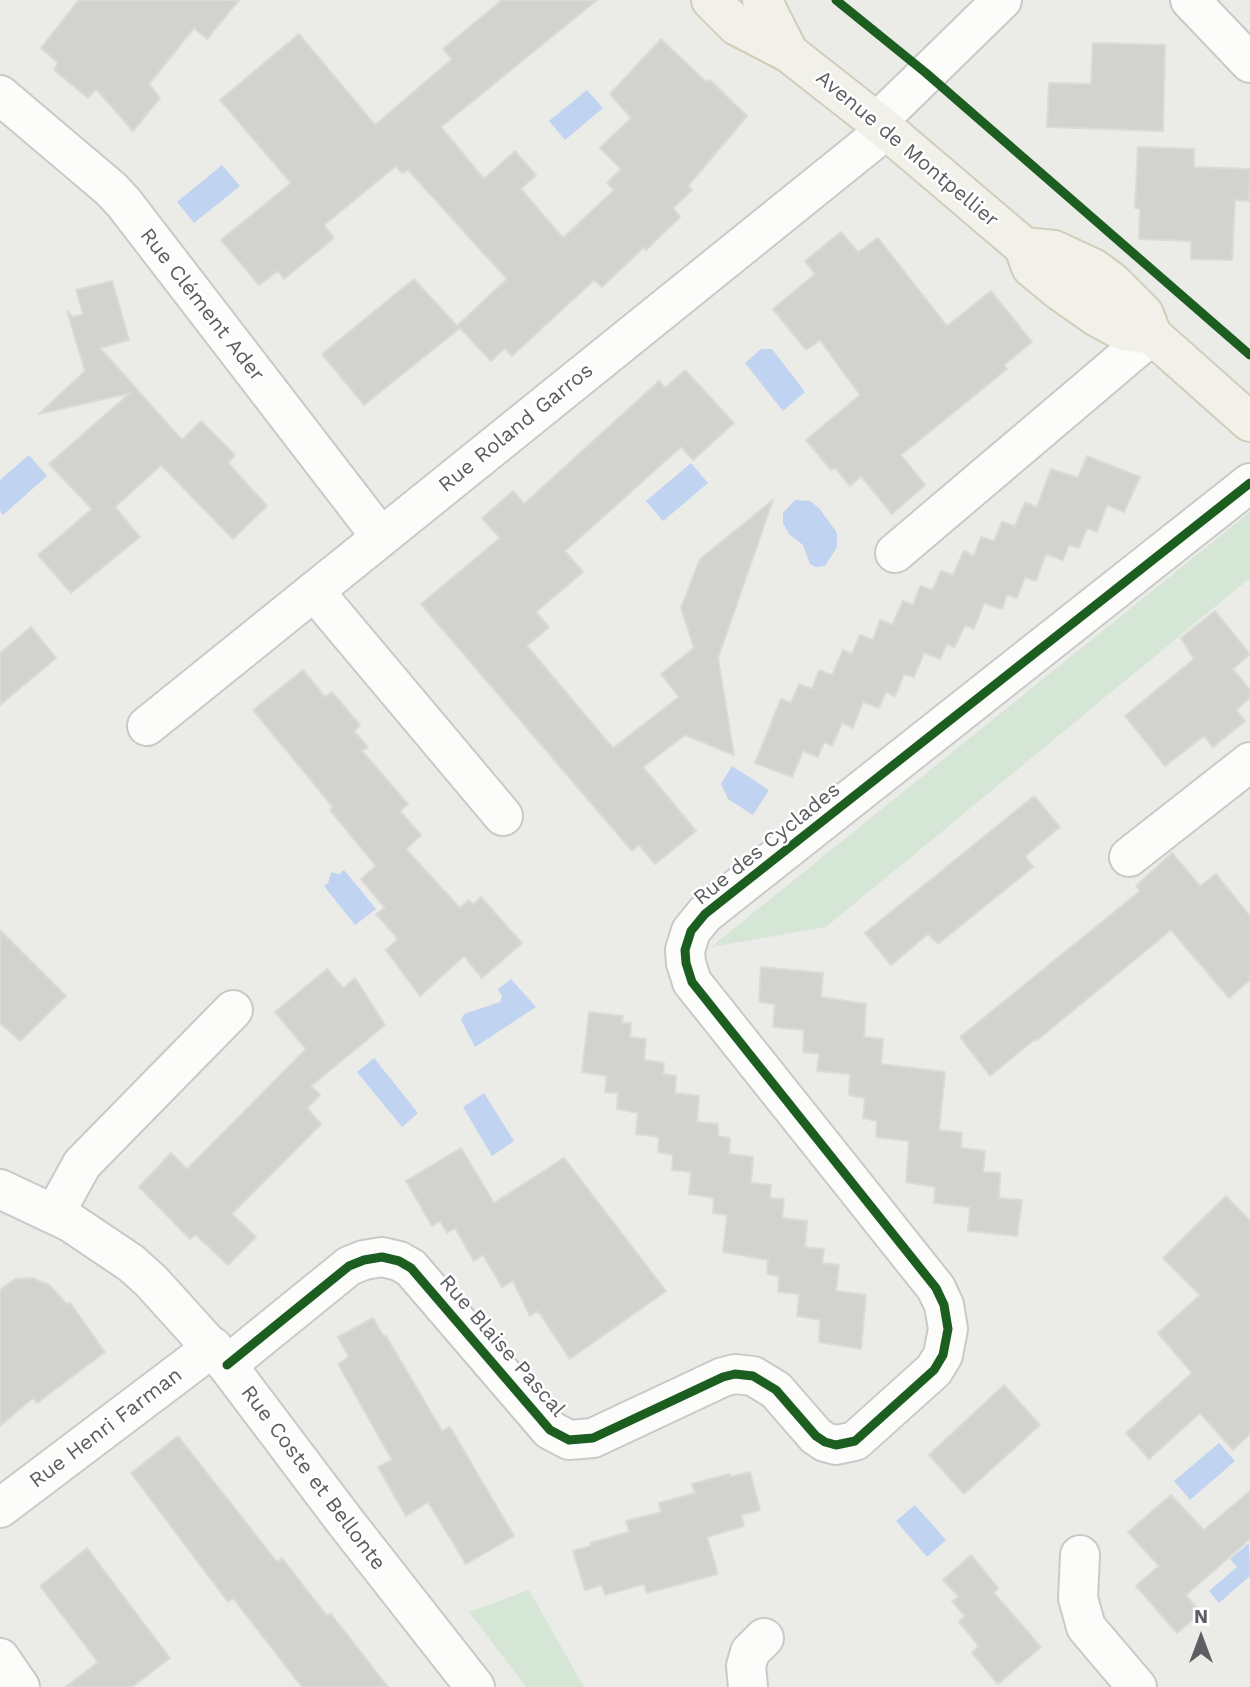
<!DOCTYPE html>
<meta charset="utf-8">
<style>
body{margin:0}
#map{position:relative;width:1250px;height:1687px;overflow:hidden;background:#ebebe7;font-family:"Work Sans",sans-serif}
canvas{display:block}
.north{position:absolute;left:1166px;top:1603px;width:70px;height:70px;-webkit-text-stroke:5px #fff;paint-order:stroke;rotate:0deg;font-size:19px;font-weight:700;line-height:28px;text-align:center;color:#5d5e63}
.north::after{content:'';display:block;margin:auto;width:24px;height:32px;background:#5d5e63;clip-path:polygon(50% 0,100% 100%,50% 72%,0 100%)}
</style>
<div id="map">
<canvas width="1250" height="1687"></canvas>
<div class="north">N</div>
</div>
<script>
const c = document.querySelector('canvas').getContext('2d');
c.lineJoin = 'round';
function fillPath(path, color) { c.fillStyle = color; c.fill(path, 'evenodd'); }
const poly = rows => new Path2D(rows.map(r => 'M' + r).join(''));
function trace(path, color, width, dash) { c.strokeStyle = color; c.lineWidth = width; c.lineCap = dash ? 'butt' : 'round'; c.setLineDash(dash || []); c.stroke(path); }
function label(font, color, halo, rows, align = 'center') {
  c.font = font + ' "Work Sans",sans-serif'; c.lineWidth = 5; c.setLineDash([]); c.textBaseline = 'middle'; c.strokeStyle = halo; c.fillStyle = color; for (const [text, x, y, turn = 0] of rows) {
    c.save(); c.translate(x, y); c.rotate((+turn || 0) * Math.PI / 180); c.textAlign = isNaN(turn) ? turn : align; if (halo) c.strokeText(text, 0, 0); c.fillText(text, 0, 0); c.restore();
  }
}
const green = poly([
 [1250,512,1250,578,826,927,711,947],
 [529,1590,584,1687,526,1687,469,1612]
]);
const water = poly([
 [587,90,603,108,565,140,549,121],
 [222,165,240,186,194,223,177,202],
 [761,349,772,349,805,392,783,411,745,363],
 [29,455,47,476,3,515,0,511,0,480],
 [691,463,708,483,663,521,646,501],
 [795,500,810,501,819,508,837,533,837,547,825,566,816,567,810,564,803,545,789,534,783,523,783,513],
 [732,766,769,790,753,815,728,799,721,784],
 [344,870,376,909,355,925,324,886,328,883,331,872,339,874],
 [511,979,536,1007,475,1047,461,1020,464,1014,500,1002,502,996,498,989],
 [374,1058,418,1113,402,1127,357,1072],
 [484,1093,514,1141,492,1156,463,1107],
 [1219,1443,1235,1461,1190,1500,1174,1481],
 [915,1505,946,1540,927,1557,896,1521],
 [1249,1543,1250,1576,1219,1603,1209,1591,1237,1567,1230,1559]
]);
const building = poly([
 [79,0,239,0,207,39,194,28,149,84,160,98,133,131,96,89,88,98,54,70,58,63,41,48,79,0],
 [502,0,597,0,441,127,484,179,515,151,536,175,521,189,563,238,614,190,607,183,621,169,600,148,631,118,610,94,661,39,706,82,710,80,747,116,688,186,692,190,673,208,680,217,646,250,644,247,602,287,594,280,512,356,505,348,491,361,460,328,364,405,322,354,414,279,457,326,507,279,408,170,402,173,396,166,324,225,334,238,284,279,278,271,259,285,221,240,291,183,220,100,299,34,375,125,452,59,443,49,502,0],
 [1093,43,1165,45,1163,131,1047,127,1049,83,1091,84,1093,43],
 [1138,147,1194,149,1194,167,1250,169,1249,201,1235,200,1232,260,1191,259,1191,241,1139,239,1140,208,1135,208,1138,147],
 [841,232,858,252,878,238,947,326,991,291,1032,342,1004,365,1007,369,901,455,925,485,892,514,861,476,850,486,835,468,831,470,806,440,860,395,820,340,806,350,773,309,815,274,805,261,841,232],
 [112,281,129,340,100,348,182,440,201,421,235,455,228,463,267,506,233,539,161,465,115,507,140,537,71,593,38,555,92,509,49,464,130,393,39,414,85,371,67,311,73,317,83,314,76,290,112,281],
 [685,370,734,423,693,460,681,447,565,551,583,572,536,612,549,627,527,646,613,748,679,697,661,674,694,648,681,608,700,559,773,500,718,658,734,755,685,735,643,767,696,831,655,864,639,845,632,851,421,604,500,538,482,518,513,491,524,504,659,381,665,388,685,370],
 [1087,456,1140,477,1124,512,1107,505,1097,532,1087,528,1079,548,1069,545,1063,560,1046,554,1036,581,1025,577,1017,598,1007,595,1002,609,984,603,974,629,965,625,954,648,947,644,940,659,924,653,914,677,904,674,895,696,886,692,879,708,863,702,853,728,842,723,832,746,824,742,818,757,803,751,792,777,755,763,781,699,791,703,799,684,812,689,819,670,832,675,843,650,852,654,860,635,873,640,880,620,892,625,903,601,913,605,920,586,933,590,941,571,953,575,964,551,974,556,981,537,994,541,1002,522,1015,526,1025,502,1037,507,1051,469,1078,478,1087,456],
 [1215,611,1250,654,1233,669,1250,690,1250,698,1236,710,1245,721,1213,747,1204,736,1165,766,1125,716,1194,659,1181,638,1215,611],
 [31,627,56,658,0,705,0,653,31,627],
 [303,670,325,697,332,692,360,725,354,731,368,747,362,751,408,804,400,811,421,835,406,849,460,908,469,900,473,905,481,897,522,943,482,978,464,956,420,996,386,950,398,939,376,914,385,908,361,879,376,866,330,810,333,807,253,710,303,670],
 [1034,796,1060,827,1025,856,1033,867,938,944,928,934,891,965,865,933,1034,796],
 [1172,853,1200,886,1216,874,1250,916,1250,980,1229,998,1171,930,1036,1041,1035,1039,990,1076,960,1037,1140,891,1136,886,1172,853],
 [0,930,66,996,20,1041,0,1023,0,930],
 [761,967,823,973,821,997,866,1004,864,1037,883,1039,881,1064,945,1072,939,1130,962,1133,961,1148,985,1151,983,1172,1000,1173,999,1198,1022,1200,1017,1236,968,1231,970,1207,934,1203,935,1187,906,1182,909,1141,876,1137,877,1121,863,1118,865,1098,849,1095,850,1074,817,1071,819,1054,803,1052,804,1030,773,1027,775,1004,759,1002,761,967],
 [327,969,343,988,355,978,385,1025,311,1086,320,1095,307,1108,321,1124,232,1214,256,1237,228,1265,196,1235,190,1239,139,1187,171,1153,187,1169,306,1049,275,1012,327,969],
 [589,1012,623,1016,622,1023,631,1023,630,1037,646,1039,644,1060,664,1063,663,1074,676,1076,675,1093,699,1096,697,1122,718,1124,718,1136,730,1138,729,1154,753,1157,751,1183,771,1185,770,1198,784,1199,782,1218,807,1221,805,1247,824,1249,822,1263,839,1265,836,1291,866,1295,861,1349,819,1342,820,1320,797,1316,799,1294,778,1292,779,1276,767,1274,768,1260,723,1252,727,1215,713,1213,714,1198,689,1194,691,1172,672,1170,673,1155,658,1152,659,1137,636,1134,638,1113,617,1109,618,1093,605,1092,607,1076,582,1072,589,1012],
 [461,1148,494,1203,564,1158,666,1291,570,1359,538,1311,530,1316,513,1281,502,1287,483,1255,474,1261,455,1228,447,1233,440,1221,432,1226,406,1181,461,1148],
 [1226,1196,1250,1221,1250,1434,1233,1450,1200,1413,1149,1459,1126,1433,1192,1373,1158,1333,1200,1295,1163,1258,1226,1196],
 [32,1278,49,1285,67,1304,70,1303,105,1352,37,1403,33,1398,0,1426,0,1290,15,1279,32,1278],
 [373,1318,384,1337,386,1336,442,1431,450,1427,514,1536,466,1564,428,1502,406,1516,378,1467,392,1460,338,1364,349,1357,338,1337,373,1318],
 [1004,1385,1040,1425,964,1494,929,1455,1004,1385],
 [178,1436,277,1562,282,1558,327,1616,331,1614,388,1687,302,1687,233,1598,228,1602,131,1473,178,1436],
 [750,1472,760,1510,741,1515,744,1526,707,1537,718,1574,647,1593,644,1584,605,1595,602,1585,585,1590,573,1551,591,1546,590,1543,629,1532,626,1521,661,1512,659,1503,695,1493,692,1484,729,1474,730,1477,750,1472],
 [1250,1491,1250,1539,1186,1595,1201,1613,1177,1633,1136,1586,1159,1566,1128,1532,1171,1495,1204,1530,1250,1491],
 [87,1548,170,1658,132,1687,66,1687,98,1662,40,1586,87,1548],
 [971,1555,998,1588,994,1593,1041,1647,998,1684,972,1653,979,1646,959,1622,965,1616,952,1601,959,1597,943,1580,971,1555]
]);
const minor = poly([
 [1190,0,1250,63],
 [0,95,111,189,124,203,381,537],
 [877,122,1002,0],
 [895,553,1152,335],
 [314,591,503,816],
 [147,726,886,130],
 [1129,857,1250,762],
 [0,1189,70,1222,131,1263,151,1281,227,1365,344,1520,475,1687],
 [55,1213,82,1164,233,1010],
 [227,1365,349,1266,364,1260,382,1257,399,1261,411,1268,550,1430,569,1440,593,1438,723,1377,735,1374,753,1376,776,1390,816,1436,825,1442,836,1445,855,1441,934,1370,943,1355,948,1329,944,1305,936,1288,692,982,686,963,685,950,691,931,705,914,1250,483],
 [0,1508,213,1347],
 [1080,1555,1078,1598,1086,1627,1137,1687],
 [0,1658,20,1687],
 [748,1687,746,1666,750,1652,764,1638]
]);
const major = poly([
 [711,0,737,26,789,53,877,122,1024,247,1031,267,1060,291,1097,317,1123,331,1152,335],
 [762,0,789,53],
 [1024,247,1054,250,1093,268,1112,282,1144,314,1152,335,1250,422]
]);
const cycleway = poly([
 [836,0,926,73,1250,355],
 [227,1365,349,1266,364,1260,382,1257,399,1261,411,1268,550,1430,569,1440,593,1438,723,1377,735,1374,753,1376,776,1390,816,1436,825,1442,836,1445,855,1441,934,1370,943,1355,948,1329,944,1305,936,1288,692,982,686,963,685,950,691,931,705,914,1250,483]
]);
const streetNames = [
 ["Avenue de Montpellier",907,149,40],
 ["Rue Clément Ader",202,305,52],
 ["Rue Roland Garros",516,428,-39],
 ["Rue des Cyclades",767,844,-39],
 ["Rue Blaise Pascal",502,1346,49],
 ["Rue Henri Farman",106,1428,-37],
 ["Rue Coste et Bellonte",313,1478,53]
];
fillPath(green, '#d6e6d6');
fillPath(water, '#c0d3f1');
fillPath(building, '#d2d2cf');
trace(building, '#dadad6', 2);
trace(minor, '#c9c9c9', 42);
trace(major, '#d0ceb8', 42);
trace(minor, '#fcfcfb', 38);
trace(major, '#f1f1e9', 38);
trace(cycleway, '#1b5e20', 9);
label('21px', '#5d5e63', '#fff', streetNames);
</script>
